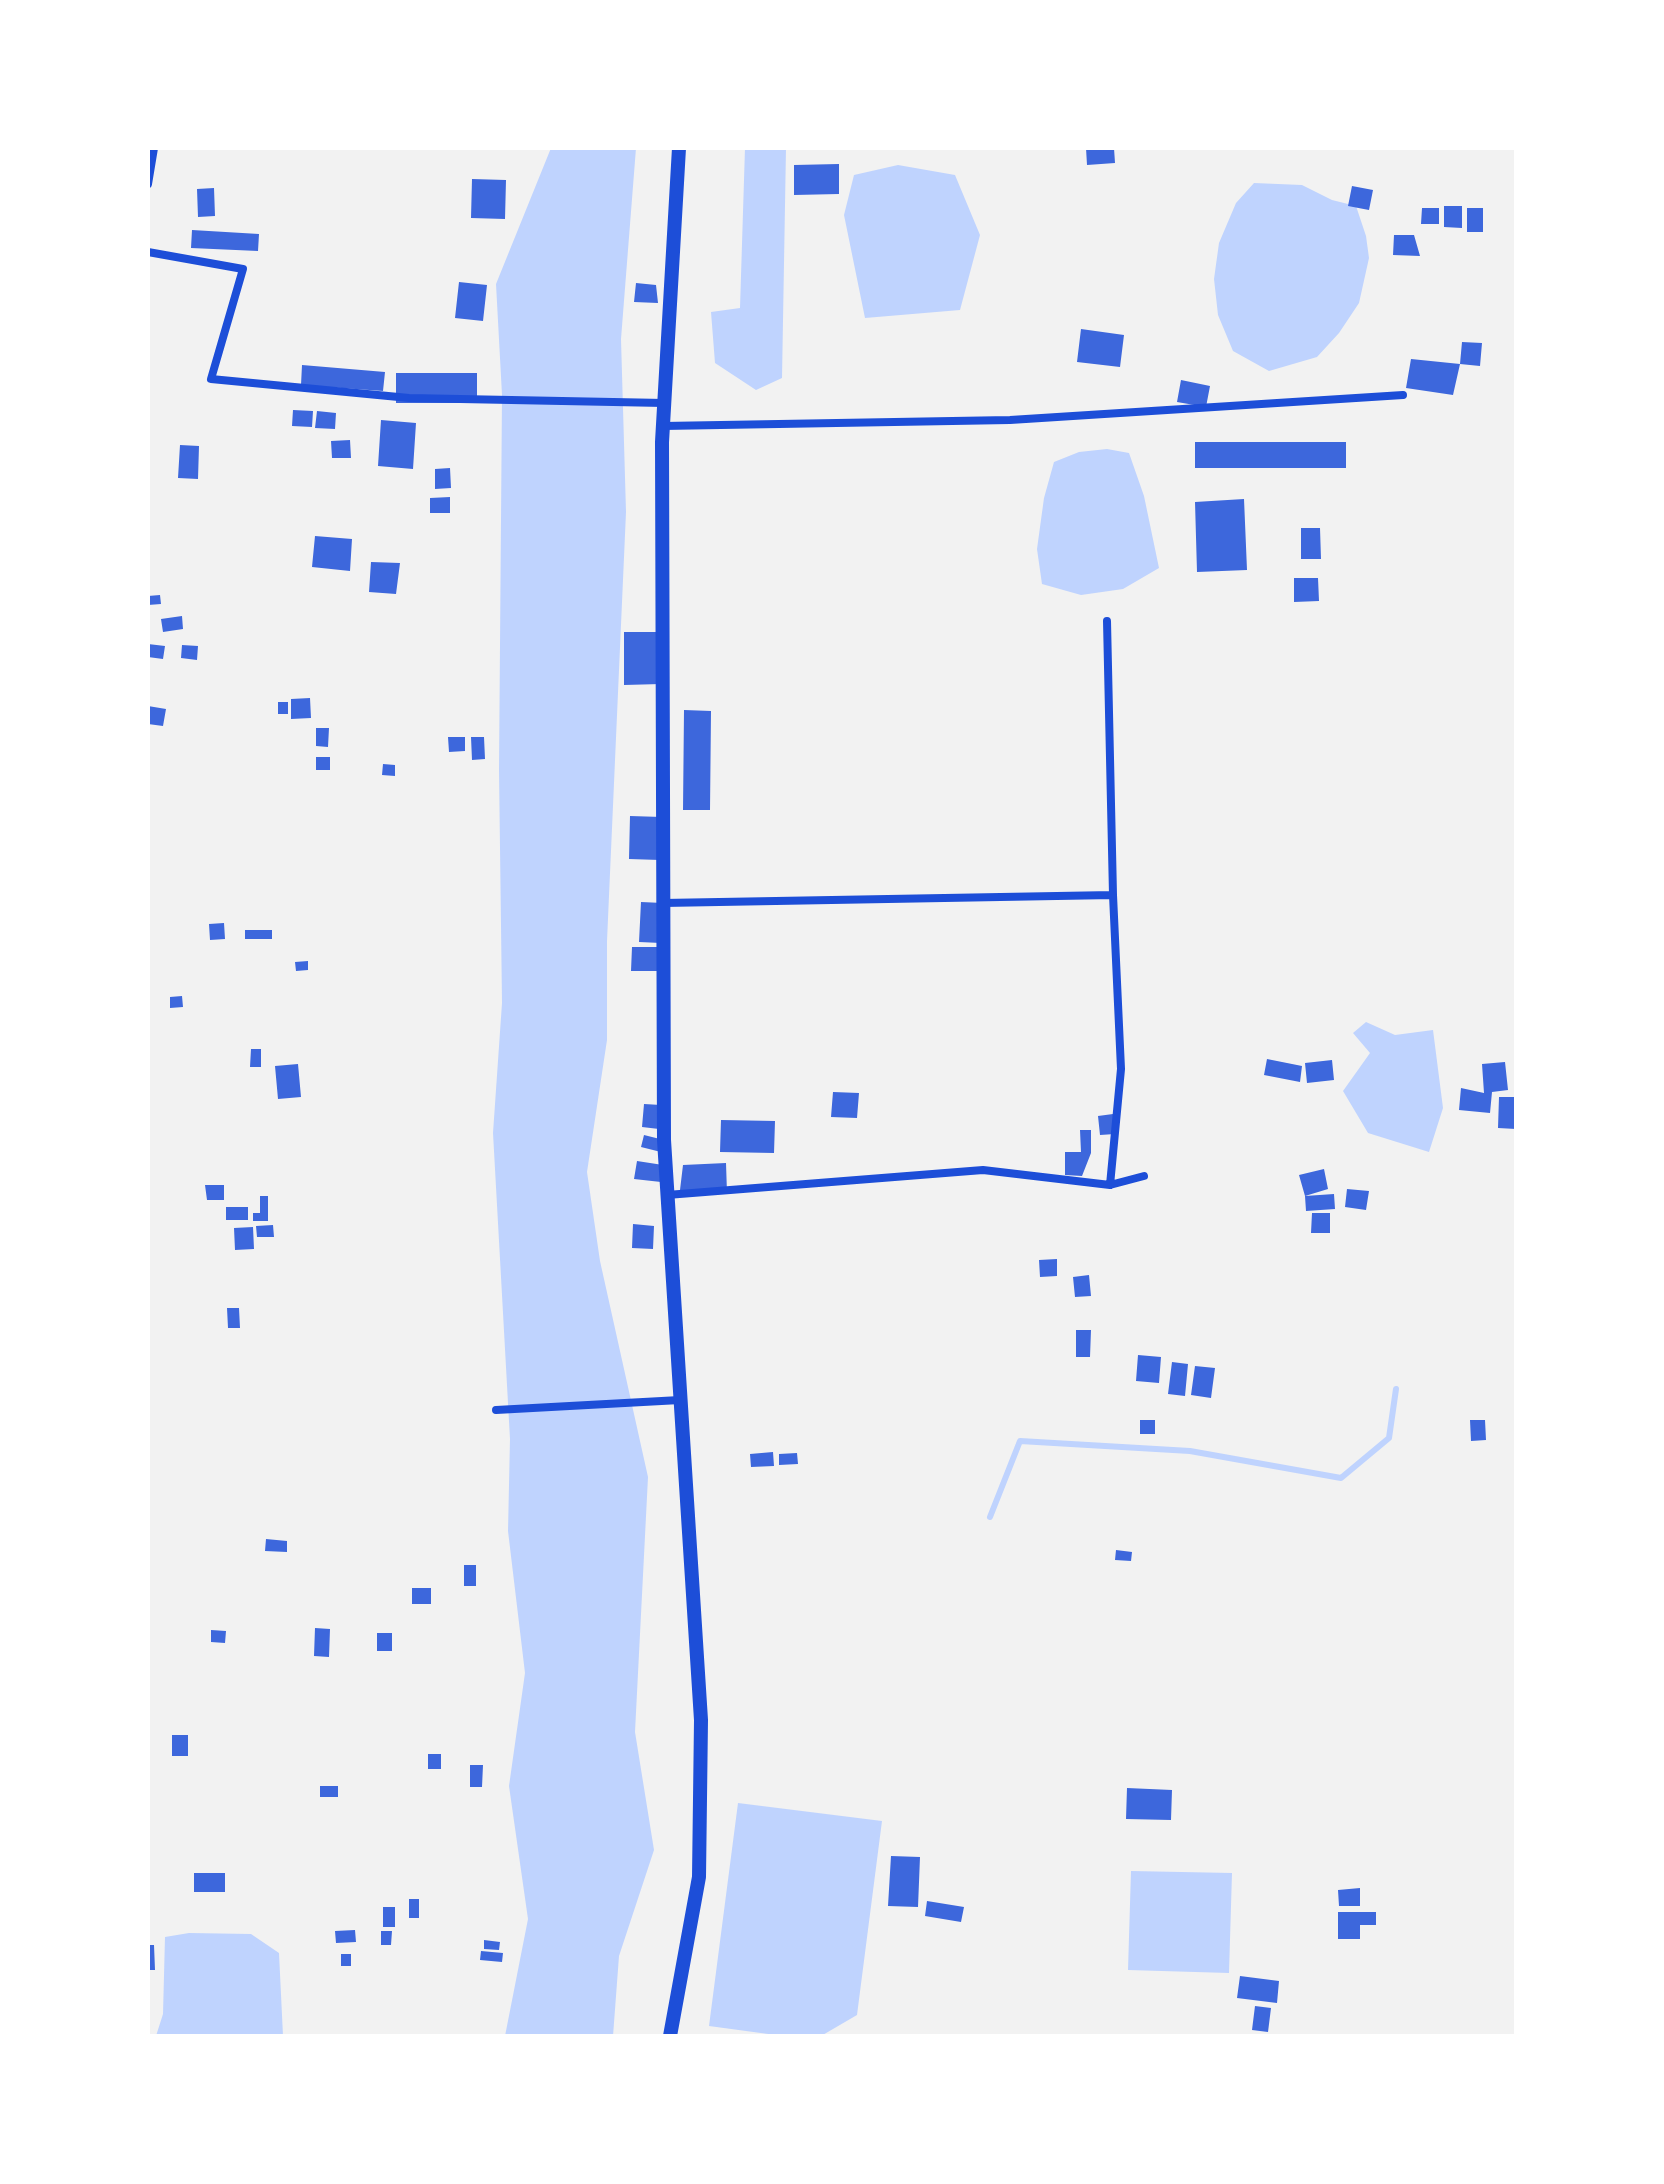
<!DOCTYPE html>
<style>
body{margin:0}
#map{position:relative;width:1664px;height:2184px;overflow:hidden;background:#f2f2f2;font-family:Barlow,sans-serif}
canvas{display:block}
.frame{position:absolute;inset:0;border:150px solid #fff;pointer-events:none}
</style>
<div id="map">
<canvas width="1664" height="2184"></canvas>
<div class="frame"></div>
</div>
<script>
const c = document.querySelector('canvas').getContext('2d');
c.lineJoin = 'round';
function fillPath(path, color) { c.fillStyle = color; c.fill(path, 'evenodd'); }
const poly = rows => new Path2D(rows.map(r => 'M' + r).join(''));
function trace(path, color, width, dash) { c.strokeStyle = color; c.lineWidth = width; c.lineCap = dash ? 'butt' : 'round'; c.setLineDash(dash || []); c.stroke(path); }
const water = poly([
 [551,148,636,148,621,339,626,512,607,941,607,1040,587,1172,600,1261,648,1477,635,1732,654,1850,619,1956,613,2036,505,2036,528,1919,509,1786,525,1673,508,1531,510,1439,493,1133,502,1003,499,770,502,395,496,284],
 [745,148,786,148,782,378,756,390,715,363,711,312,740,308],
 [898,165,955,175,980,235,960,310,865,318,844,215,854,175],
 [1254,183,1302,185,1332,200,1356,206,1366,236,1369,258,1359,303,1339,333,1317,357,1269,371,1233,351,1218,315,1214,279,1219,243,1236,203],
 [1107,449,1129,453,1144,496,1159,568,1123,589,1081,595,1042,584,1037,549,1044,498,1054,462,1079,452],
 [1366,1022,1395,1035,1433,1030,1443,1108,1429,1152,1368,1133,1343,1091,1370,1053,1353,1033],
 [738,1803,882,1821,857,2015,821,2036,783,2036,709,2026],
 [1131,1871,1232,1873,1229,1973,1128,1970],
 [189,1933,251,1934,279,1953,283,2036,156,2036,163,2014,165,1937]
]);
const stream = poly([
 [990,1517,1020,1441,1190,1451,1341,1478,1389,1438,1396,1389]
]);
const building = poly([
 [1086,148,1114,148,1115,163,1087,165],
 [839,164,839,194,794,195,794,165],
 [472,179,506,180,505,219,471,218],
 [1352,186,1373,190,1369,210,1348,206],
 [214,188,215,216,198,217,197,189],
 [1444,206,1462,206,1462,228,1444,227],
 [1422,208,1439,208,1439,224,1421,224],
 [1467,208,1483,208,1483,232,1467,232],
 [192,230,259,234,258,251,191,248],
 [1394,235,1414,235,1420,256,1393,255],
 [459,282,487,285,483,321,455,318],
 [636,283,656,285,658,303,634,302],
 [1081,329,1124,335,1120,367,1077,362],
 [1462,342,1482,343,1480,366,1460,364],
 [1411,359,1460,364,1453,395,1406,388],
 [302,365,385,372,383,391,301,385],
 [396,373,477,373,477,403,396,403],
 [1181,380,1210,386,1206,407,1177,402],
 [293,410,313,411,312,427,292,426],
 [317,411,336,413,335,429,315,428],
 [381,420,416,423,413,469,378,466],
 [350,440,351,458,332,458,331,441],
 [1195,442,1346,442,1346,468,1195,468],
 [180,445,199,446,198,479,178,478],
 [450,468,451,488,435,489,435,469],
 [450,497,450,513,430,513,430,498],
 [1244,499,1247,570,1197,572,1195,502],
 [1301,528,1320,528,1321,559,1301,559],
 [315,536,352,539,350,571,312,567],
 [371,562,400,563,396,594,369,592],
 [1294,578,1318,578,1319,601,1294,602],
 [160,595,161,604,148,605,148,596],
 [182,616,183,629,163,632,161,619],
 [624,632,660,632,661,684,624,685],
 [148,644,165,646,163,659,148,657],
 [182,645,198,646,197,660,181,658],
 [310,698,311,718,291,719,291,699],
 [278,702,288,702,288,714,278,714],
 [148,706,166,709,163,726,148,724],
 [684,710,711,711,710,810,683,810],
 [316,728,329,728,328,747,316,746],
 [448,737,465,737,465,751,449,752],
 [471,737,484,737,485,759,472,760],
 [316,757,330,757,330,770,316,770],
 [383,764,395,765,395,776,382,775],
 [630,816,662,817,660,860,629,859],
 [641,902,663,903,661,943,639,942],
 [224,923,225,939,210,940,209,924],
 [245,930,272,930,272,939,245,939],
 [632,947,664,947,664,971,631,971],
 [308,961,308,970,296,971,295,962],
 [182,996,183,1007,170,1008,170,997],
 [251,1049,261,1049,261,1067,250,1067],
 [1267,1059,1302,1066,1300,1082,1264,1075],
 [1332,1060,1334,1080,1307,1083,1305,1063],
 [1505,1062,1508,1090,1492,1092,1490,1113,1459,1110,1461,1088,1484,1093,1482,1064],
 [298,1064,301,1097,278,1099,275,1066],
 [833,1092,859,1093,857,1118,831,1117],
 [1499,1097,1516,1097,1516,1129,1498,1128],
 [644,1104,661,1105,659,1129,642,1127],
 [1113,1114,1115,1134,1100,1135,1098,1116],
 [721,1120,775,1121,774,1153,720,1152],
 [1080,1130,1091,1130,1091,1153,1082,1176,1065,1175,1065,1152,1081,1152],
 [644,1135,664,1140,661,1152,641,1147],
 [637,1161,663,1165,661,1182,634,1179],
 [726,1163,727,1193,680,1190,683,1165],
 [1324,1169,1328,1189,1305,1196,1299,1175],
 [205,1185,224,1185,224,1200,207,1200],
 [1347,1189,1369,1191,1366,1210,1345,1207],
 [1334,1194,1335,1209,1306,1211,1305,1196],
 [260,1196,268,1196,268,1221,253,1221,253,1213,260,1213],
 [226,1207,248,1207,248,1220,226,1220],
 [1312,1213,1330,1213,1330,1233,1311,1233],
 [633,1224,654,1226,653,1249,632,1248],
 [273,1225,274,1237,257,1237,256,1226],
 [253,1227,254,1249,235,1250,234,1228],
 [1057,1259,1057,1276,1040,1277,1039,1260],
 [1089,1275,1091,1296,1075,1297,1073,1277],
 [227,1308,239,1308,240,1328,228,1328],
 [1076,1330,1091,1330,1090,1357,1076,1357],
 [1138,1355,1161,1357,1159,1383,1136,1381],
 [1172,1362,1188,1364,1185,1396,1168,1394],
 [1195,1366,1215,1368,1211,1398,1191,1395],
 [1140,1420,1155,1420,1155,1434,1140,1434],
 [1470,1420,1485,1420,1486,1440,1471,1441],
 [773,1452,774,1466,751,1467,750,1454],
 [797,1453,798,1464,779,1465,779,1454],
 [266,1539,287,1541,287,1552,265,1551],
 [1116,1550,1132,1552,1131,1561,1115,1560],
 [464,1565,476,1565,476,1586,464,1586],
 [412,1588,431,1588,431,1604,412,1604],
 [315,1628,330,1629,329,1657,314,1656],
 [211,1630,226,1631,225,1643,211,1642],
 [377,1633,392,1633,392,1651,377,1651],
 [172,1735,188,1735,188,1756,172,1756],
 [428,1754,441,1754,441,1769,428,1769],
 [470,1765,483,1765,482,1787,470,1787],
 [320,1786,338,1786,338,1797,320,1797],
 [1127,1788,1172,1790,1171,1820,1126,1819],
 [891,1856,920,1857,918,1907,888,1906],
 [194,1873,225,1873,225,1892,194,1892],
 [1360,1888,1360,1906,1339,1906,1338,1890],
 [409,1899,419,1899,419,1918,409,1918],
 [927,1901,964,1907,961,1922,925,1916],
 [383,1907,395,1907,395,1927,383,1927],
 [1338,1912,1376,1912,1376,1925,1360,1925,1360,1939,1338,1939],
 [355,1930,356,1942,336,1943,335,1931],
 [381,1931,392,1931,391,1945,381,1945],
 [484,1940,500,1942,499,1950,484,1949],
 [148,1945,154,1945,155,1970,148,1970],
 [481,1951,503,1953,502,1962,480,1960],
 [341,1954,351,1954,351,1966,341,1966],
 [1240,1976,1279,1981,1277,2003,1237,1998],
 [1255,2006,1271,2008,1268,2032,1252,2030]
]);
const minor = poly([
 [148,184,154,148],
 [148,252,243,269,211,379,409,398,664,403],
 [663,426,1010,420,1403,395],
 [1107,621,1113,895,1121,1069,1110,1185],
 [663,903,1113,895],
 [667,1195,983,1170,1110,1185,1144,1176],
 [496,1410,680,1400]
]);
const secondary = poly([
 [670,2036,699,1877,701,1720,664,1140,662,442,679,148]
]);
fillPath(water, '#bfd3fe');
trace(stream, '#bfd3fe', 6);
fillPath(building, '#3d67dc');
trace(minor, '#1d4ed8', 8);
trace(secondary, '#1d4ed8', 14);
</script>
